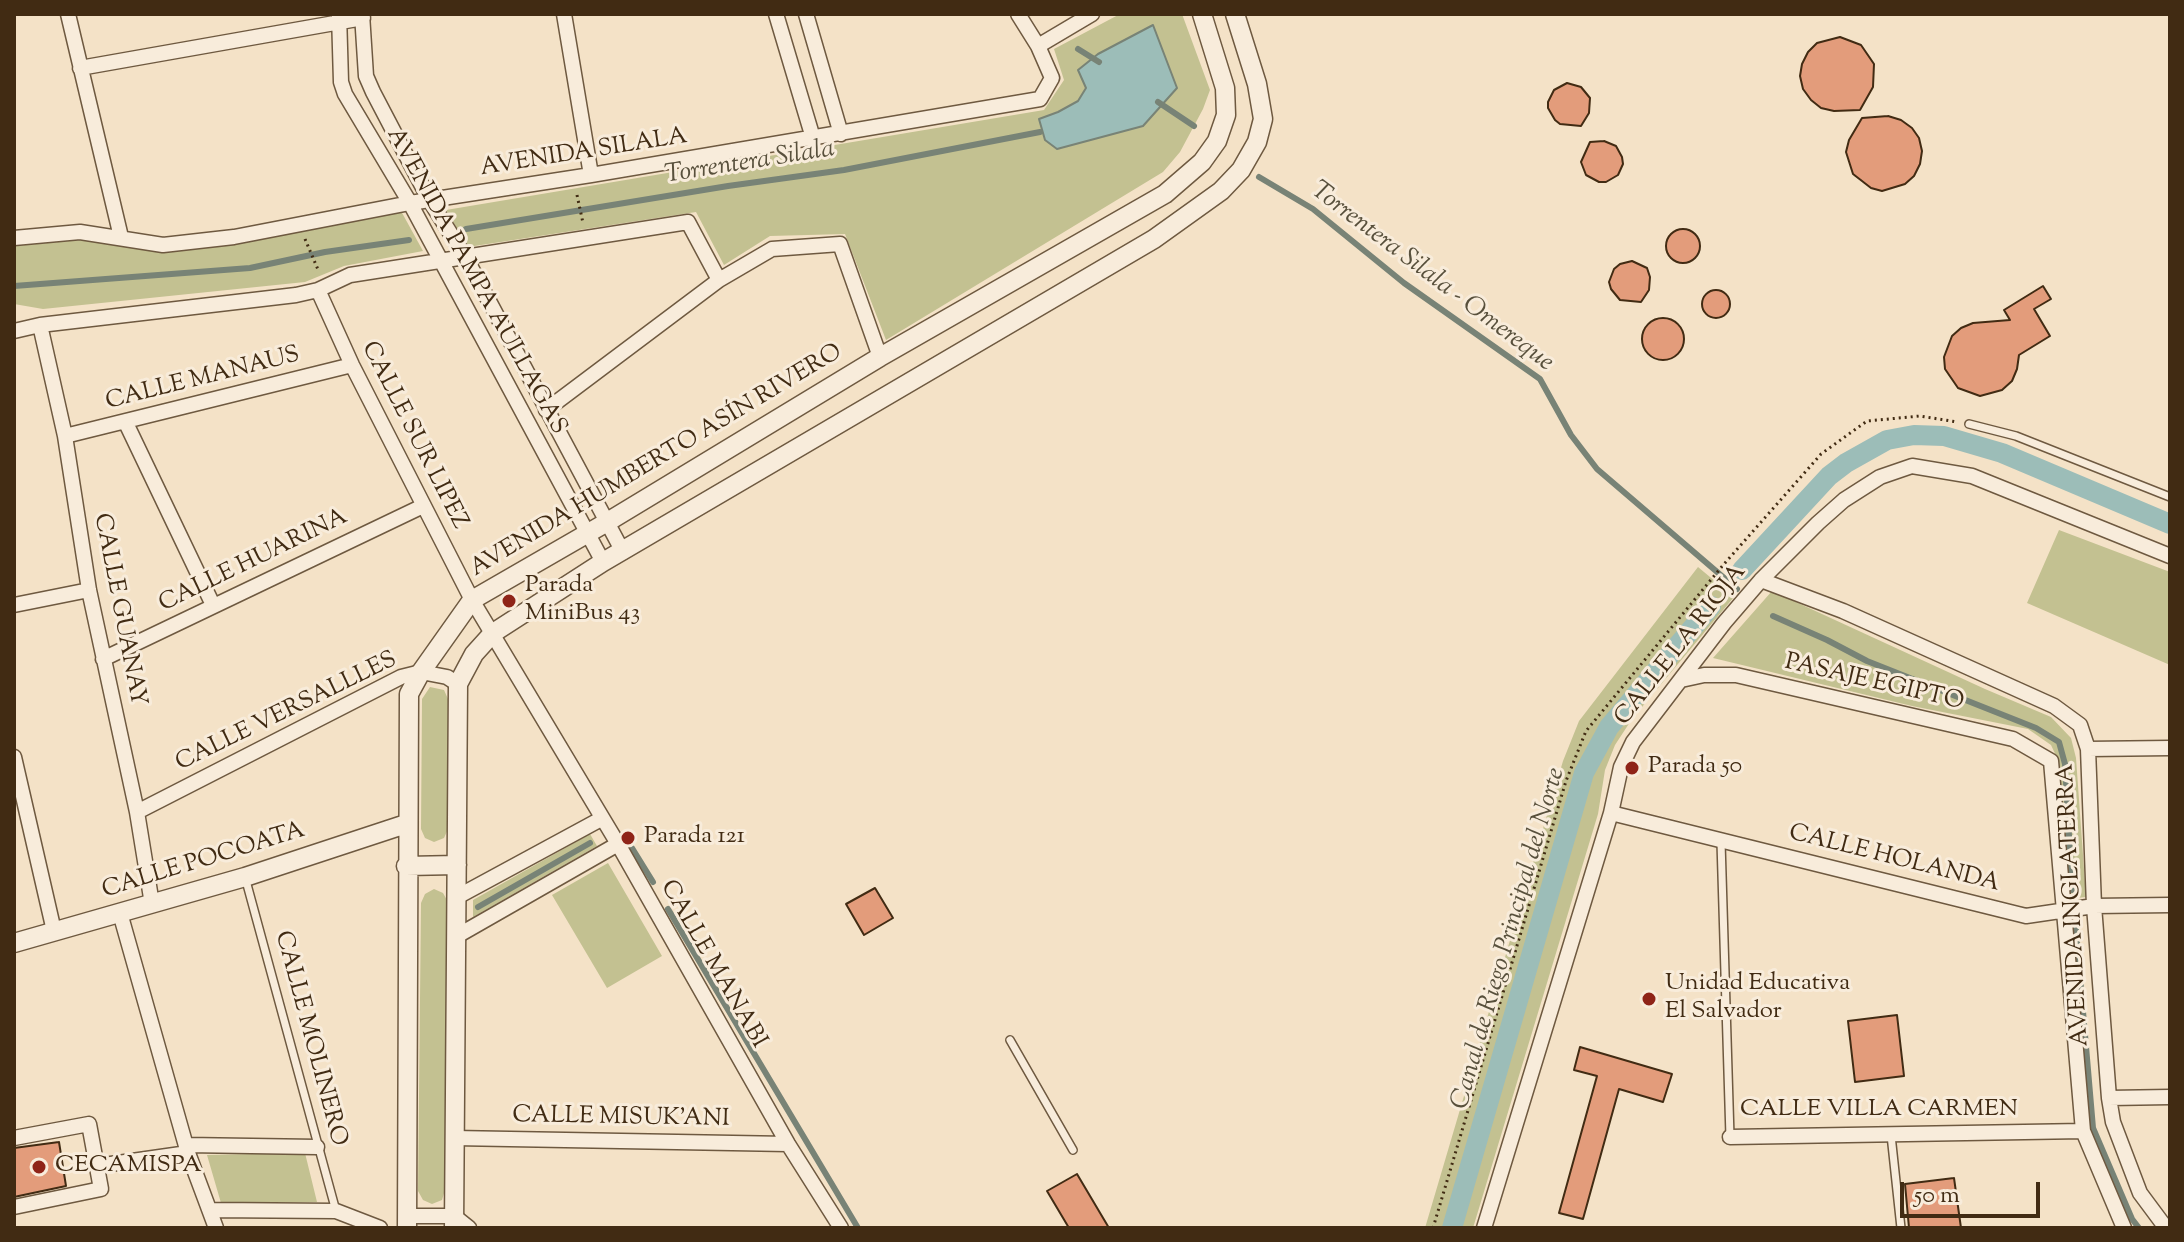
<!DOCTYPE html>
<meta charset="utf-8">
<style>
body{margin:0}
#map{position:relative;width:2184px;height:1242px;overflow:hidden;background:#f4e2c7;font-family:"Sorts Mill Goudy",serif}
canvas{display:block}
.frame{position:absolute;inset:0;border:16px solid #412b13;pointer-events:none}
.scale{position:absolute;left:1900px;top:1182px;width:140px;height:36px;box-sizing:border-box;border:4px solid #412b13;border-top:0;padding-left:10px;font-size:24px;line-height:28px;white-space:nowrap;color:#412b13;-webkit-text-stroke:6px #f8ecdb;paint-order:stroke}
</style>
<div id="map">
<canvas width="2184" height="1242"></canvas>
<div class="frame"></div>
<div class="scale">50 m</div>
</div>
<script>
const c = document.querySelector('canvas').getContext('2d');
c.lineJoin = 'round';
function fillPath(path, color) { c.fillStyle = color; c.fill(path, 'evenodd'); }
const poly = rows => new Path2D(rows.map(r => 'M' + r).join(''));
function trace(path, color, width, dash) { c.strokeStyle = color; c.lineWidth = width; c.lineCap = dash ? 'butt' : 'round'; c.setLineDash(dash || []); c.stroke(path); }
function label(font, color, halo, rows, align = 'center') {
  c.font = font + ' "Sorts Mill Goudy",serif'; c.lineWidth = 6; c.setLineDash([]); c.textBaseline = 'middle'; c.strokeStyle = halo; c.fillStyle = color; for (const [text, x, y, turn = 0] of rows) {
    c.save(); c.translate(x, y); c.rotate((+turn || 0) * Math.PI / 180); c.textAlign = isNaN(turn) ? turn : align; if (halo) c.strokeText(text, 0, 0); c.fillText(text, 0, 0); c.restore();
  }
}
const green = poly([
 [1120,14,1182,14,1210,90,1203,109,1180,152,1163,172,886,340,845,234,770,236,724,265,696,212,468,247,446,210,1044,110,1064,80,1054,49],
 [401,211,423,251,344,266,305,282,43,309,14,304,14,246,80,240,161,250],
 [2059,530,2170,572,2170,665,2027,603],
 [1698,567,1734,597,1632,719,1615,745,1605,770,1598,814,1473,1228,1425,1228,1563,761,1579,721],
 [1772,591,1985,689,2051,717,2071,738,2076,758,2086,897,2067,899,2058,760,2051,745,2028,729,1912,706,1713,658],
 [430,687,444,690,448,699,448,829,444,838,434,842,425,838,421,829,422,699],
 [590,834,597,846,473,917,473,900],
 [608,863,662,956,607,988,552,895],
 [434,889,443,893,448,902,445,1190,442,1200,432,1204,423,1200,418,1191,421,903,425,894],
 [305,1153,317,1202,221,1203,207,1155]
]);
const water = poly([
 [1153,25,1177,88,1143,126,1057,149,1045,140,1039,119,1058,112,1078,101,1086,88,1078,70,1098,54,1153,25]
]);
const stream = poly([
 [1078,49,1099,62],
 [1158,102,1194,126],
 [1259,177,1313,209,1404,283,1540,379,1571,435,1597,469,1737,589],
 [466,229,728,186,844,170,1040,132],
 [14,286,250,268,325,252,409,240],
 [1773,616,1827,640,1867,661,2036,728,2059,742,2065,764,2072,890],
 [632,848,653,882],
 [478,907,590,843],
 [668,909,858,1228],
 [2076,930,2093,1128,2132,1219,2139,1228]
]);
const canal = poly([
 [1742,570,1829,476,1846,463,1887,440,1914,435,1944,436,2002,453,2170,524],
 [1452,1228,1584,773,1609,727,1711,606]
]);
const building = poly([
 [1840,37,1861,45,1874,64,1873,87,1860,110,1834,111,1821,108,1811,100,1803,89,1800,76,1802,64,1808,52,1817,43,1840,37],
 [1567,83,1581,87,1590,98,1589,113,1581,126,1560,124,1555,120,1548,108,1548,102,1554,90,1567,83],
 [1888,116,1901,120,1912,128,1919,138,1922,151,1920,164,1914,176,1905,184,1882,191,1871,188,1853,174,1846,152,1849,140,1862,118,1888,116],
 [1604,141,1616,146,1622,157,1623,164,1618,175,1606,182,1599,182,1586,175,1581,162,1590,142,1604,141],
 '1666 246a17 17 0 1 1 34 0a17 17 0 1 1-34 0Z',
 [1632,261,1647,268,1650,277,1649,290,1641,302,1620,300,1611,289,1609,282,1614,269,1620,264,1632,261],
 [2043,286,2051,299,2034,309,2050,336,2019,355,2017,369,2012,381,2002,390,1980,396,1958,388,1945,369,1944,357,1952,336,1961,328,1973,323,2010,320,2004,310,2043,286],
 '1702 304a14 14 0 1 1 28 0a14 14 0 1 1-28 0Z',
 '1642 339a21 21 0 1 1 42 0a21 21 0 1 1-42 0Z',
 [875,888,893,918,864,935,846,904,875,888],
 [1897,1015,1904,1076,1855,1082,1848,1021,1897,1015],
 [1580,1047,1672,1074,1663,1102,1619,1089,1583,1219,1559,1213,1597,1076,1574,1070,1580,1047],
 [59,1142,66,1186,14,1197,14,1148,59,1142],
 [1077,1174,1109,1228,1069,1228,1047,1191,1077,1174],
 [1954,1178,1961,1228,1909,1228,1905,1184,1954,1178]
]);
const path = poly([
 [577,195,583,223],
 [305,239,319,272],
 [1433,1228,1566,781,1586,731,1724,564,1821,454,1867,421,1920,416,1957,422]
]);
const service = poly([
 [1969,424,2016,436,2170,497],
 [1721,842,1730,1137],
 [245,877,336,1211],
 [1010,1040,1073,1150],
 [1891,1135,1901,1228]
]);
const minor = poly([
 [68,14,121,237],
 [339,14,341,82,345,94,410,203,603,562],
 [362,14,366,76,373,92,430,201,466,258,623,552],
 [564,14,591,175],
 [776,14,813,138],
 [806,14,841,134],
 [1038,46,1092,14],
 [80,68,363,18],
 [14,238,80,232,163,245,234,237,410,203,591,175,1040,99,1052,78,1038,46,1018,14],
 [318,290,352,365,472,600,618,844,788,1144,841,1228],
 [40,325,65,436,89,590,137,812,152,904],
 [14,331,40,325,296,295,318,290,350,275,688,222,719,280],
 [546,410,719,280,772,249,840,244,880,357],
 [126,423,213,605],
 [65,436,352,365],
 [1761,580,1843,611,2054,706,2080,725,2088,749,2094,906,2109,1098,2113,1122,2140,1193,2166,1228],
 [14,605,89,590],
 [103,659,423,506],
 [1681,680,1704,675,1736,675,2013,739,2051,761,2083,1131,2124,1228],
 [2088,749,2170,748],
 [14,757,54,931],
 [137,812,401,677,421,672,447,677,458,684],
 [1611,813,2026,916,2094,906,2170,905],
 [457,897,601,819],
 [120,913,188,1153,216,1228],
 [457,936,618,844],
 [2109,1098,2170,1097],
 [1730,1137,2083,1131],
 [14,1138,89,1124,101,1189,14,1207],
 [454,1138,788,1144],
 [186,1145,317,1147],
 [97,1166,188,1153],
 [211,1210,336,1211,380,1228],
 [407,1216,454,1216,469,1228],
 [1484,1228,1611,813,1621,767,1633,742,1724,623,1761,580,1818,523,1844,500,1880,477,1912,466,1972,476,2170,556]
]);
const tertiary = poly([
 [406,866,457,865],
 [14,943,245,877,406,824],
 [407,1228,409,694,421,672,472,600,609,521,880,357,1165,194,1202,162,1217,141,1226,115,1225,88,1202,14],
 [454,1228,458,684,474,654,493,633,603,562,1154,239,1221,191,1241,170,1257,142,1263,119,1257,84,1235,14]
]);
const markers = [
 [509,601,8,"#8f2418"],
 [1632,768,8,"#8f2418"],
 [628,838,8,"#8f2418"],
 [1649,999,8,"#8f2418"],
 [39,1167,8,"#8f2418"]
];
const streetNames = [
 ["AVENIDA SILALA",584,154,-9],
 ["AVENIDA PAMPA AULLAGAS",475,282,61],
 ["CALLE MANAUS",203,380,-14],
 ["CALLE SUR LIPEZ",413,436,63],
 ["AVENIDA HUMBERTO ASÍN RIVERO",657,462,-31],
 ["CALLE HUARINA",254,562,-26],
 ["CALLE GUANAY",118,610,79],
 ["CALLE LA RIOJA",1682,646,-52],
 ["PASAJE EGIPTO",1874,684,13],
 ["CALLE VERSALLLES",287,713,-26],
 ["CALLE HOLANDA",1894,860,14],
 ["CALLE POCOATA",204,862,-17],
 ["AVENIDA INGLATERRA",2075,905,-93],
 ["CALLE MANABI",712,965,60],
 ["CALLE MOLINERO",309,1039,75],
 ["CALLE VILLA CARMEN",1879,1111],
 ["CALLE MISUK'ANI",621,1119,1]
];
const poiNames = [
 ["Parada",525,587],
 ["MiniBus 43",525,615],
 ["Parada 50",1648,768],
 ["Parada 121",644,838],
 ["Unidad Educativa",1665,985],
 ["El Salvador",1665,1013],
 ["CECAMISPA",55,1167]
];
const waterNames = [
 ["Torrentera Silala",750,164,-9],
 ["Torrentera Silala - Omereque",1431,278,37],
 ["Canal de Riego Principal del Norte",1510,939,-74]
];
fillPath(green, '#c3c191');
fillPath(water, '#9cbdb8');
trace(water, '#788376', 2);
trace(stream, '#788376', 6);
trace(canal, '#9cbdb8', 20);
fillPath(building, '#e39c7b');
trace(building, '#412b13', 2);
trace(service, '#6e5940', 10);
trace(minor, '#6e5940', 17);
trace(tertiary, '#6e5940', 21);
trace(path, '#412b13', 3, [2, 4]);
trace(service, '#f8ecdb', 7);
trace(minor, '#f8ecdb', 14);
trace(tertiary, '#f8ecdb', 18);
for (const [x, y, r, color] of markers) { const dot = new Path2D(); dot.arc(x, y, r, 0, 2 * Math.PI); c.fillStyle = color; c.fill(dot); trace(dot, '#f8ecdb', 3); }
label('24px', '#412b13', '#f8ecdb', streetNames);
label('24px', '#412b13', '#f8ecdb', poiNames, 'left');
label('italic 26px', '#58503c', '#f8ecdb', waterNames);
</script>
